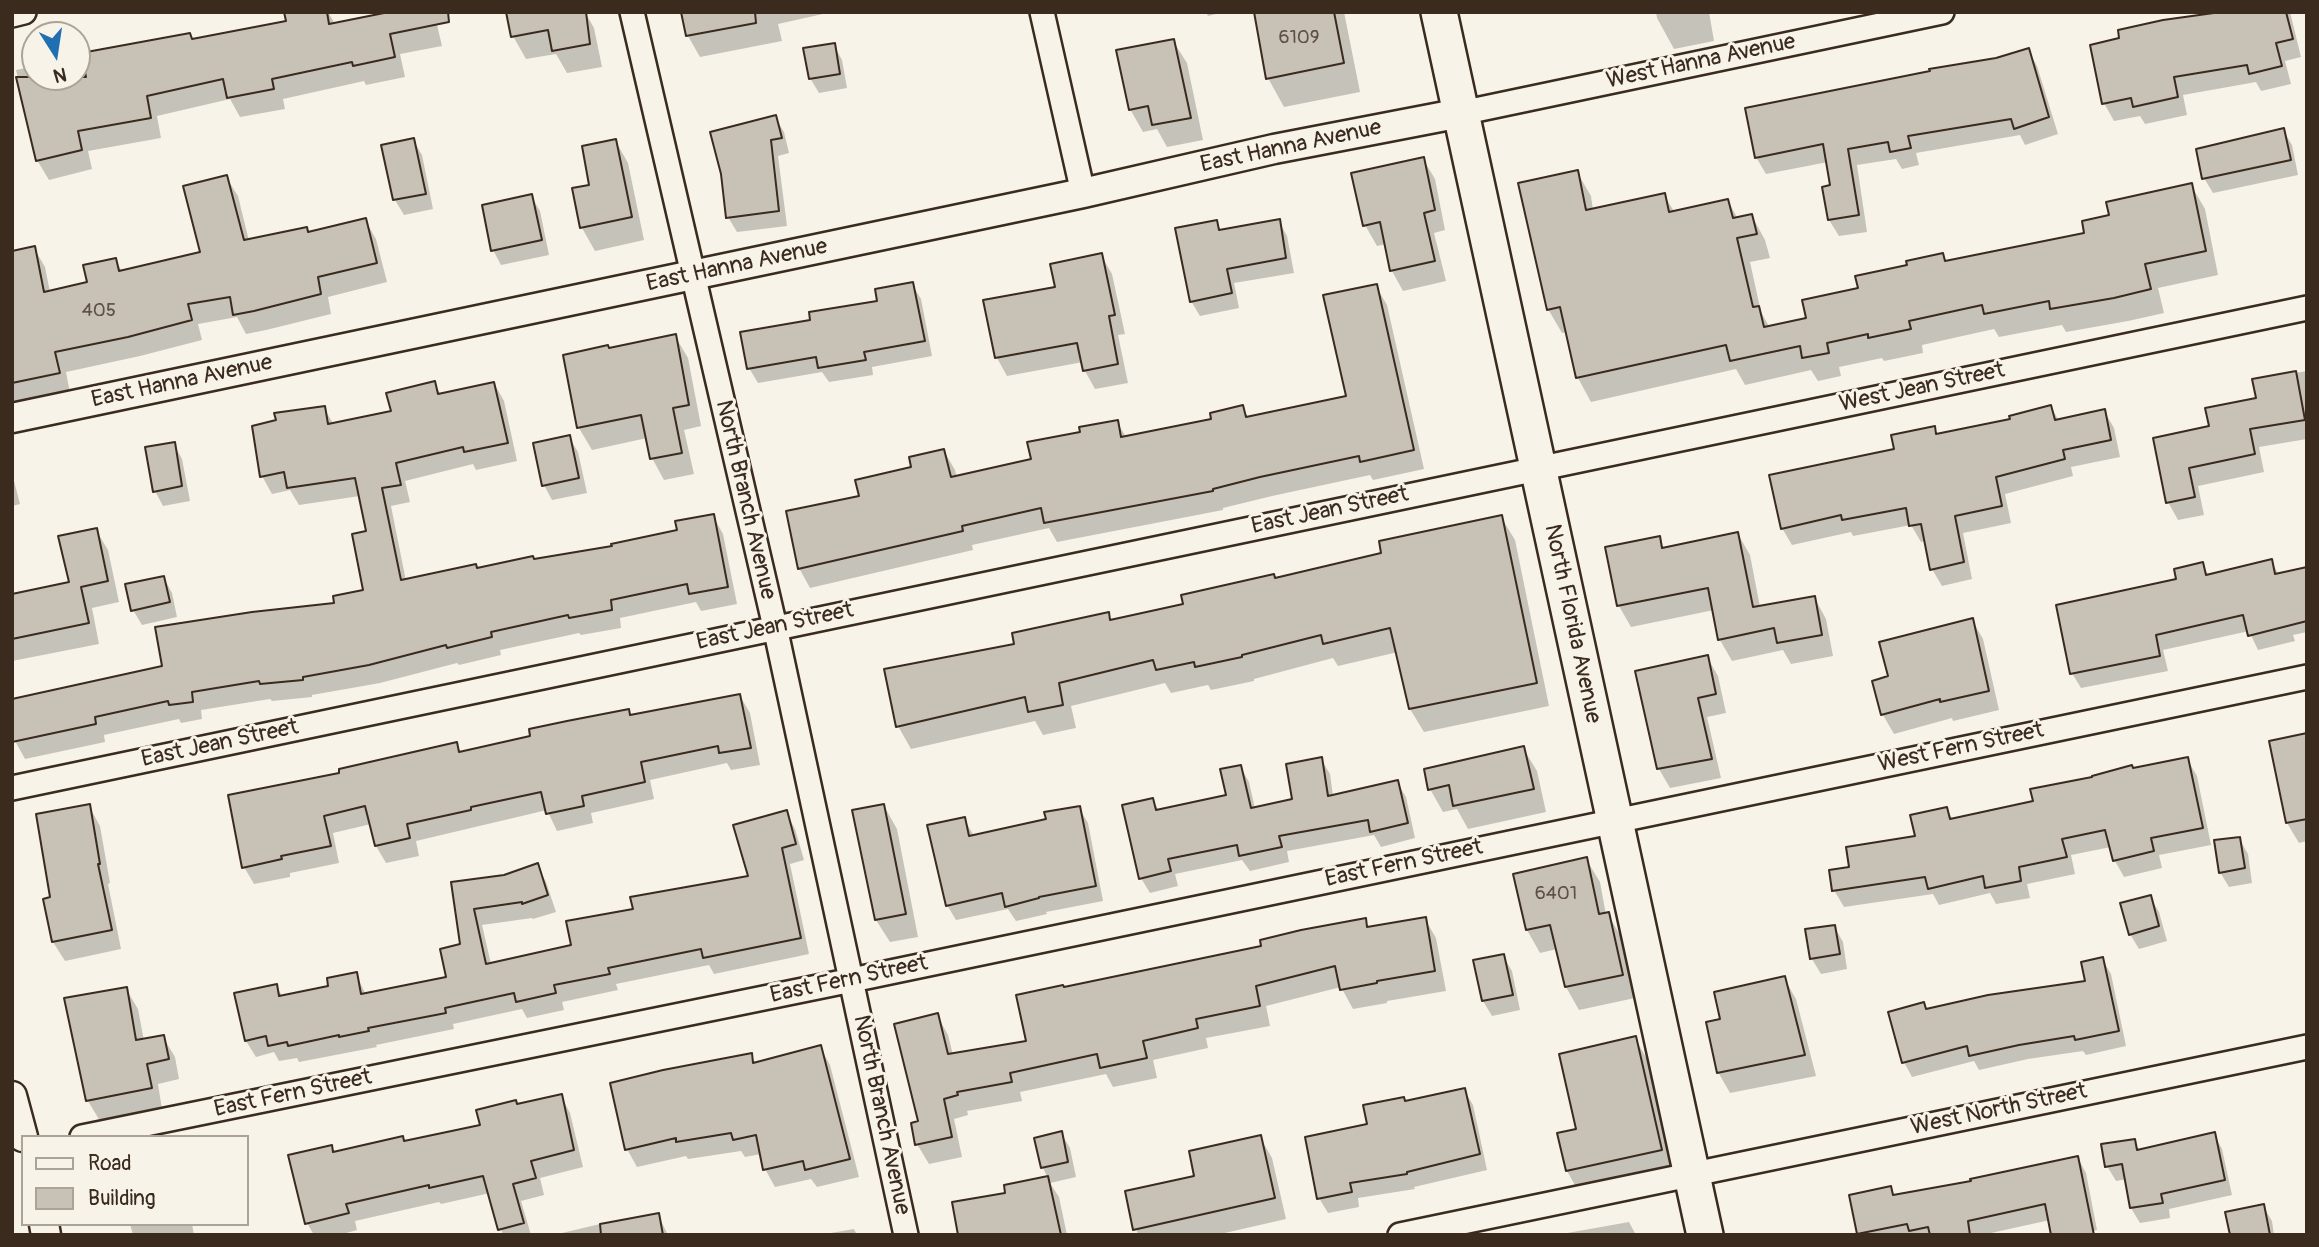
<!DOCTYPE html>
<style>
body{margin:0}
#map{position:relative;width:2319px;height:1247px;overflow:hidden;background:#f7f3e8;font-family:Pangolin,sans-serif}
canvas{display:block}
.frame{position:absolute;inset:0;border:14px solid #3b2a1e;pointer-events:none}
.legend{position:absolute;left:21px;top:1135px;width:228px;height:91px;box-sizing:border-box;background:#f7f3e8;border:2px solid #aca397;margin:0;padding:9px 12px;list-style:none;font-size:21px;color:#3b2a1e}
.legend li{display:flex;align-items:center;gap:14px;height:35px}
.legend b{width:35px;border:2px solid #aca397}
.north{position:absolute;left:21px;top:21px;width:70px;height:70px;box-sizing:border-box;background:#f7f3e8;border:2px solid #aca397;border-radius:50%;rotate:168deg;font-size:19px;font-weight:700;line-height:28px;text-align:center;color:#3b2a1e}
.north::after{content:'';display:block;margin:auto;width:24px;height:32px;background:#1f6fb2;clip-path:polygon(50% 0,100% 100%,50% 72%,0 100%)}
</style>
<div id="map">
<canvas width="2319" height="1247"></canvas>
<div class="frame"></div>
<ul class="legend">
<li><b style="height:9px;background:#f7f3e8"></b>Road</li>
<li><b style="height:19px;background:#c8c1b6"></b>Building</li>
</ul>
<div class="north">N</div>
</div>
<script>
const c = document.querySelector('canvas').getContext('2d');
c.lineJoin = 'round';
function fillPath(path, color) { c.fillStyle = color; c.fill(path, 'evenodd'); }
const poly = rows => new Path2D(rows.map(r => 'M' + r).join(''));
function trace(path, color, width, dash) { c.strokeStyle = color; c.lineWidth = width; c.lineCap = dash ? 'butt' : 'round'; c.setLineDash(dash || []); c.stroke(path); }
function label(font, color, halo, rows, align = 'center') {
  c.font = font + ' Pangolin,sans-serif'; c.lineWidth = 6; c.setLineDash([]); c.textBaseline = 'middle'; c.strokeStyle = halo; c.fillStyle = color; for (const [text, x, y, turn = 0] of rows) {
    c.save(); c.translate(x, y); c.rotate((+turn || 0) * Math.PI / 180); c.textAlign = isNaN(turn) ? turn : align; if (halo) c.strokeText(text, 0, 0); c.fillText(text, 0, 0); c.restore();
  }
}
const shadow = poly([
 [289,12,328,12,335,24,387,14,387,12,434,12,442,46,400,54,405,77,366,85,364,81,283,99,285,109,240,117,230,99,157,116,161,138,88,151,92,169,49,180,37,160,16,70,35,66,35,77,77,77,77,56,189,35,193,41,288,23],
 [585,12,594,28,602,67,567,73,556,54,526,59,513,36],
 [683,12,832,12,778,24,782,41,700,57,688,36],
 [1206,12,1224,12,1208,16],
 [1255,12,1344,12,1360,92,1284,107,1268,78],
 [1656,12,1709,12,1714,41,1674,49,1657,18],
 [2232,12,2290,12,2301,57,2285,61,2291,84,2261,91,2256,82,2183,95,2187,115,2145,124,2140,116,2114,121,2104,103,2121,40],
 [1173,41,1187,63,1203,140,1167,147,1157,129,1143,132,1130,109],
 [834,45,842,60,847,88,819,93,810,78],
 [2028,50,2037,66,2058,134,2025,145,2020,135,1916,153,1919,165,1902,169,1896,159,1857,165,1867,232,1839,236,1829,220,1832,187,1828,162,1766,174,1756,157,1996,60],
 [775,117,784,132,789,153,778,156,787,226,737,232,728,217],
 [2283,130,2292,145,2298,175,2213,193,2204,178],
 [413,140,422,155,433,209,404,215,395,200,383,147],
 [615,140,628,163,644,240,595,251,582,228,574,190,591,186],
 [1423,159,1435,179,1445,230,1434,233,1446,281,1403,291,1392,271,1386,244,1377,246,1365,225],
 [1577,172,1591,196,1593,210,1664,195,1675,213,1728,201,1738,219,1752,216,1765,240,1770,258,1750,262,1761,312,1770,328,1808,320,1860,290,1909,266,1942,255,1947,262,2086,234,2111,216,2191,185,2205,209,2218,275,2158,288,2164,313,2128,321,2066,332,2062,325,1999,337,1994,329,1922,345,1923,353,1884,361,1882,358,1839,367,1841,376,1818,381,1811,370,1745,385,1736,369,1591,402,1578,378,1568,332,1562,333,1548,309],
 [226,177,238,196,249,241,308,234,365,220,376,239,387,282,328,297,331,314,266,330,246,334,237,317,198,324,202,340,140,356,66,372,70,393,12,405,12,253,34,248,45,267,50,292,89,284,116,260,122,272,202,253],
 [531,196,540,211,549,255,501,265,493,250],
 [1279,221,1287,236,1294,273,1234,283,1239,308,1200,316,1191,301,1216,222,1221,231],
 [1101,255,1112,274,1125,334,1118,335,1128,383,1095,389,1085,371,1083,362,1007,376,997,358,1057,288],
 [912,284,921,299,932,356,872,367,873,375,829,382,822,372,758,383,749,368,812,322,879,302],
 [1376,286,1387,305,1424,469,1373,480,1370,475,1272,496,1223,508,1223,510,1057,542,1049,528,972,545,973,550,810,588,799,568,861,497,944,451,955,470,957,478,1033,461,1082,433,1117,422,1126,437,1214,420,1242,407,1249,419,1348,398],
 [675,336,688,358,701,426,684,430,694,474,664,480,652,458,647,438,592,450,579,428,565,356,609,350],
 [2307,371,2307,439,2259,447,2264,472,2198,486,2204,515,2178,520,2168,502,2211,428,2258,399,2254,380],
 [434,383,441,395,494,383,504,401,517,461,476,470,473,464,405,481,410,502,391,506,406,581,614,547,679,532,713,516,723,534,737,604,701,611,696,602,620,618,621,628,581,635,579,633,500,650,501,655,459,665,457,663,380,683,312,695,312,697,272,701,270,699,201,710,202,719,181,723,179,719,104,735,105,742,25,759,15,741,164,667,336,605,365,591,368,533,360,496,299,505,290,490,272,494,262,476,324,408,334,425,393,413],
 [2051,407,2059,421,2104,411,2114,428,2120,457,2071,467,2073,476,2005,494,2011,523,1963,533,1972,579,1942,586,1932,569,1926,541,1921,542,1911,525,1853,536,1851,532,1792,545,1782,528,1896,451,1934,427,1938,435,2012,420],
 [569,437,578,452,587,493,552,500,544,485],
 [174,444,182,459,190,501,163,506,155,491],
 [12,473,20,504,12,506],
 [1501,517,1515,540,1549,706,1424,732,1410,709,1398,652,1338,666,1333,658,1254,679,1254,681,1211,690,1208,685,1171,693,1165,683,1071,706,1076,728,1043,735,1035,721,911,749,898,726,1016,646,1108,614,1112,621,1185,605,1276,580,1383,554],
 [96,530,108,550,119,602,92,608,99,644,12,661,12,595,71,584],
 [1738,534,1750,555,1760,607,1814,597,1826,619,1833,656,1791,664,1783,650,1732,661,1720,640,1714,610,1631,627,1619,606,1607,549,1659,538,1665,550],
 [2271,561,2279,575,2307,569,2307,632,2293,635,2295,641,2258,650,2249,631,2163,650,2168,671,2081,688,2072,673,2202,564,2209,576],
 [164,578,172,593,177,617,142,625,133,610],
 [1972,620,1983,639,1999,710,1953,721,1952,718,1894,734,1883,715,1874,682,1890,678],
 [1707,657,1718,676,1726,713,1707,717,1721,778,1670,788,1659,769,1637,672],
 [740,696,750,713,760,765,731,770,727,763,650,780,654,799,591,813,593,823,557,831,547,810,416,841,419,856,386,863,376,846,371,824,333,833,339,863,290,873,290,877,254,884,244,867,342,774,456,744,461,753,532,738,628,711,632,717],
 [2307,735,2307,841,2299,843,2287,823],
 [1523,748,1537,771,1546,812,1468,829,1457,809,1443,812,1430,789],
 [1321,759,1330,774,1333,796,1397,782,1406,797,1415,838,1381,847,1374,835,1287,851,1289,862,1250,871,1242,860,1175,874,1178,886,1150,893,1141,878,1153,800,1159,811,1228,797,1240,766,1249,782,1255,809,1294,801],
 [2187,759,2197,776,2211,845,2159,855,2162,868,2124,877,2115,861,2111,847,2071,855,2075,874,2027,884,2030,898,1996,904,1990,893,1939,905,1933,894,1844,907,1834,890,1851,869,1917,838,1947,809,1953,820,2035,802,2133,770],
 [89,806,100,826,110,883,108,884,121,949,65,961,53,942,45,900,52,899],
 [884,806,897,829,918,937,890,942,876,920],
 [1079,808,1088,823,1103,901,1046,912,1047,914,1016,921,1008,909,956,920,947,905,964,819,974,836,1048,821],
 [786,812,795,829,804,860,790,864,809,954,714,974,709,965,616,984,618,990,562,1002,564,1010,527,1018,522,1009,453,1024,454,1029,376,1045,377,1047,299,1062,297,1058,279,1061,274,1052,256,1057,246,1041,276,986,283,997,330,987,356,974,366,995,448,978,462,946,453,883,505,876,537,865,546,882,556,912,533,919,532,918,482,925,491,964,573,946,635,910,750,878],
 [2239,838,2248,854,2252,883,2229,887,2220,872],
 [1586,859,1600,882,1606,915,1608,914,1621,937,1635,998,1579,1010,1566,987,1557,949,1540,953,1527,930],
 [2150,897,2159,912,2167,941,2139,949,2130,934],
 [1425,919,1436,938,1446,991,1387,1001,1387,1003,1353,1009,1341,987,1266,1006,1270,1026,1206,1038,1208,1048,1153,1060,1157,1078,1113,1087,1106,1074,1020,1092,1022,1101,967,1111,968,1115,954,1119,962,1157,929,1164,917,1144,937,1015,948,1035,953,1055,1028,1043,1064,989,1263,948,1365,920,1369,928],
 [1834,926,1843,942,1847,969,1821,974,1812,959,1807,931],
 [1503,956,1512,971,1520,1010,1492,1016,1483,1001,1475,961],
 [2102,959,2111,974,2126,1046,2086,1055,2083,1051,2028,1059,1979,1070,1974,1061,1912,1077,1904,1062,1927,1010,2088,983],
 [1784,978,1796,999,1816,1076,1730,1093,1718,1072,1722,1020],
 [126,989,138,1009,144,1041,163,1037,175,1057,179,1079,158,1084,162,1109,100,1121,88,1101,66,999],
 [1635,1038,1648,1061,1674,1172,1580,1194,1567,1171,1559,1135,1579,1131],
 [820,1047,830,1065,859,1177,817,1187,811,1179,775,1187,765,1169,761,1154,745,1157,741,1151,688,1159,686,1156,637,1167,627,1149,751,1055,756,1064],
 [1464,1090,1473,1105,1487,1170,1414,1187,1415,1189,1358,1198,1359,1207,1328,1213,1319,1198,1369,1125,1405,1102],
 [561,1096,570,1113,583,1167,540,1178,544,1195,521,1201,531,1235,503,1235,490,1193,441,1204,439,1202,355,1221,357,1230,339,1235,314,1235,307,1223,331,1147,334,1153,402,1138,405,1142,482,1126,517,1105],
 [1061,1133,1070,1148,1076,1177,1050,1183,1059,1197,1067,1235,960,1235,1007,1194,1006,1187,1048,1178,1043,1168],
 [2214,1134,2222,1149,2232,1195,2169,1209,2170,1218,2140,1223,2131,1208,2127,1179,2116,1181,2107,1166,2134,1141,2140,1151],
 [1260,1137,1272,1158,1286,1219,1216,1235,1138,1235,1127,1192,1196,1177],
 [2078,1158,2086,1173,2097,1230,2073,1235,2050,1220,1982,1235,1859,1233,1890,1188,1895,1196,1973,1183],
 [2263,1206,2272,1221,2274,1235,2231,1235],
 [658,1215,668,1235,562,1235,562,1233,600,1224,601,1226],
 [1629,1222,1636,1235,1556,1235],
 [130,1224,192,1224,194,1235,133,1235],
 [854,1229,857,1235,826,1235,825,1234]
]);
const building = poly([
 [284,12,327,12,329,24,389,12,448,12,449,22,390,34,395,57,353,66,352,62,272,79,274,89,227,98,223,79,147,96,151,118,78,131,82,150,36,161,16,77,86,77,81,53,190,33,192,39,286,21,284,12],
 [506,12,586,12,590,44,552,51,548,30,511,37,506,12],
 [681,12,755,12,756,23,686,36,681,12],
 [1254,12,1334,12,1344,63,1266,79,1254,12],
 [2221,12,2286,12,2293,39,2276,43,2282,66,2249,74,2247,65,2174,77,2178,97,2133,107,2131,98,2102,104,2090,45,2119,38,2118,30,2163,20,2221,12],
 [1174,39,1191,118,1152,125,1148,106,1129,110,1116,50,1174,39],
 [835,43,840,74,809,79,803,48,835,43],
 [2029,48,2049,117,2014,129,2011,119,1908,136,1911,148,1890,152,1888,142,1848,149,1859,215,1828,220,1822,187,1830,185,1823,144,1755,158,1745,108,1930,71,1929,69,1996,58,2029,48],
 [776,115,782,138,771,140,779,211,726,218,721,174,710,132,776,115],
 [2284,128,2291,160,2202,179,2196,149,2284,128],
 [414,138,426,194,393,200,381,145,414,138],
 [616,139,632,217,580,228,572,188,589,185,582,146,616,139],
 [1424,157,1435,210,1424,213,1435,261,1390,271,1380,222,1363,226,1351,173,1424,157],
 [1578,170,1586,210,1665,193,1669,212,1728,199,1733,218,1752,214,1757,234,1737,238,1753,307,1759,306,1764,327,1806,318,1802,300,1858,288,1855,276,1907,265,1906,261,1943,253,1945,261,2084,233,2082,221,2109,215,2106,202,2192,183,2206,251,2145,264,2151,289,2114,298,2050,309,2049,301,1984,314,1982,305,1909,321,1911,329,1868,338,1868,334,1827,343,1829,353,1802,358,1800,346,1730,361,1726,345,1576,378,1560,307,1547,310,1518,183,1578,170],
 [227,175,244,240,307,227,308,232,366,218,377,263,318,277,321,294,254,311,233,315,230,297,188,304,192,320,128,337,55,352,60,373,12,383,12,251,35,246,44,292,87,282,83,265,116,258,119,271,200,252,183,186,227,175],
 [532,194,542,240,491,251,482,205,532,194],
 [1280,219,1286,258,1227,269,1232,293,1190,302,1175,228,1217,220,1219,230,1280,219],
 [1102,253,1115,315,1109,316,1118,364,1083,371,1077,343,995,358,983,300,1055,287,1050,264,1102,253],
 [913,282,925,341,864,352,866,360,818,368,816,357,747,369,740,332,810,320,809,312,877,301,875,289,913,282],
 [1377,284,1414,450,1360,462,1359,456,1260,477,1213,489,1213,491,1044,523,1041,508,962,526,963,531,798,569,786,511,859,496,855,480,911,467,909,457,944,449,951,477,1031,459,1027,442,1080,432,1079,427,1118,420,1121,437,1211,419,1210,413,1243,405,1246,417,1346,396,1323,295,1377,284],
 [676,334,689,405,673,408,682,453,650,459,641,415,577,428,563,355,608,345,609,348,676,334],
 [2296,371,2305,420,2250,429,2255,454,2189,468,2195,497,2166,503,2153,438,2209,426,2205,408,2256,398,2252,379,2296,371],
 [435,381,438,394,494,382,508,443,464,452,463,447,396,463,401,485,382,488,401,580,476,564,477,568,533,556,534,559,612,546,611,544,677,530,675,521,714,514,728,587,689,594,687,584,611,600,612,610,569,618,568,615,491,632,492,637,447,648,446,645,369,665,303,677,303,680,260,684,259,681,192,692,193,702,169,705,168,701,95,717,96,724,12,742,12,699,162,666,155,627,252,612,334,603,333,596,363,590,352,534,366,531,355,478,287,488,284,472,260,477,252,426,276,420,274,413,325,406,328,424,391,411,386,393,435,381],
 [2051,405,2055,420,2105,409,2111,440,2063,450,2065,459,1996,477,2002,506,1955,516,1964,562,1930,570,1921,524,1909,526,1906,508,1842,520,1841,515,1781,529,1769,475,1894,449,1891,435,1935,426,1936,434,2010,419,2009,416,2051,405],
 [570,435,579,478,542,486,533,443,570,435],
 [175,442,182,486,153,492,145,447,175,442],
 [1502,515,1537,683,1409,709,1390,628,1323,644,1321,635,1242,655,1242,657,1195,667,1194,662,1156,670,1153,660,1059,683,1063,705,1028,712,1025,697,896,727,884,669,1014,644,1012,633,1109,612,1110,620,1183,604,1181,595,1274,574,1275,578,1381,553,1379,541,1502,515],
 [97,528,108,581,81,587,89,623,12,639,12,594,69,582,58,536,97,528],
 [1738,532,1753,607,1815,596,1822,635,1777,643,1774,628,1718,640,1708,588,1617,606,1605,547,1660,536,1662,548,1738,532],
 [2272,559,2275,574,2307,567,2307,621,2248,636,2243,615,2156,635,2160,656,2070,674,2056,605,2176,579,2174,569,2203,562,2206,575,2272,559],
 [164,576,170,602,131,611,125,584,164,576],
 [1973,618,1989,691,1940,702,1940,699,1881,715,1872,681,1888,676,1879,642,1973,618],
 [1708,655,1716,694,1698,698,1712,759,1657,769,1635,671,1708,655],
 [740,694,751,748,719,753,718,746,641,762,645,782,582,796,584,806,546,814,541,792,471,807,471,810,407,824,410,838,375,846,365,806,324,816,331,846,281,856,282,859,242,868,228,795,339,773,339,769,457,742,459,752,530,736,529,729,567,721,629,709,630,715,740,694],
 [2307,733,2307,819,2286,823,2269,741,2307,733],
 [1524,746,1534,789,1453,806,1449,785,1428,790,1424,769,1524,746],
 [1322,757,1328,796,1398,780,1408,823,1370,832,1368,820,1279,836,1282,847,1239,856,1237,845,1168,859,1171,871,1139,879,1122,805,1153,798,1156,810,1226,795,1220,769,1241,765,1251,808,1292,799,1286,764,1322,757],
 [2188,757,2203,828,2151,838,2154,851,2113,861,2105,830,2062,839,2067,857,2019,867,2021,881,1985,888,1983,876,1928,889,1925,877,1832,891,1829,870,1849,867,1846,847,1915,836,1910,815,1947,807,1950,819,2033,801,2030,789,2092,777,2092,776,2132,765,2133,768,2188,757],
 [90,804,100,864,98,864,112,930,52,942,43,899,50,897,36,814,90,804],
 [884,804,906,914,875,920,852,810,884,804],
 [1080,806,1096,886,1039,897,1039,898,1005,907,1002,893,946,906,927,825,965,817,969,836,1046,819,1044,812,1080,806],
 [787,810,796,844,782,848,801,938,703,958,701,949,608,968,610,974,554,985,556,993,516,1002,514,993,445,1008,446,1013,368,1028,369,1031,339,1037,339,1035,288,1046,287,1042,268,1046,266,1036,245,1041,234,993,277,984,279,996,328,986,327,978,357,972,361,994,446,977,440,949,460,944,451,882,504,875,538,863,548,895,522,904,522,902,474,909,486,964,571,945,566,921,633,909,630,897,748,876,733,825,787,810],
 [2240,837,2245,868,2219,873,2214,840,2240,837],
 [1587,857,1599,914,1609,912,1623,975,1565,987,1550,925,1526,930,1513,874,1587,857],
 [2151,895,2159,926,2129,935,2120,903,2151,895],
 [1426,917,1435,971,1377,981,1377,983,1340,990,1335,966,1256,986,1260,1006,1196,1019,1198,1028,1143,1041,1147,1058,1100,1068,1097,1054,1010,1073,1012,1082,957,1092,958,1095,944,1099,952,1137,915,1145,911,1123,918,1121,894,1024,938,1013,948,1054,1026,1041,1016,995,1063,985,1064,987,1261,946,1260,940,1301,930,1366,918,1367,927,1426,917],
 [1835,925,1840,954,1810,959,1805,929,1835,925],
 [1504,954,1513,995,1482,1001,1473,960,1504,954],
 [2103,957,2119,1031,2075,1040,2074,1036,2019,1045,1969,1056,1967,1046,1902,1063,1888,1012,1924,1002,1926,1009,1988,995,2085,981,2081,962,2103,957],
 [1785,976,1805,1055,1717,1073,1706,1022,1720,1019,1714,992,1785,976],
 [127,987,136,1040,164,1035,169,1059,147,1064,152,1088,86,1101,64,998,127,987],
 [1636,1036,1662,1150,1566,1171,1557,1133,1576,1129,1559,1054,1636,1036],
 [821,1045,850,1159,805,1170,803,1161,763,1170,756,1135,733,1140,731,1133,676,1142,676,1138,625,1150,610,1083,663,1070,752,1053,753,1063,821,1045],
 [1465,1088,1480,1154,1407,1172,1407,1174,1350,1183,1352,1192,1317,1199,1305,1137,1367,1124,1363,1105,1404,1097,1405,1101,1465,1088],
 [562,1094,574,1150,531,1161,536,1178,513,1184,524,1223,498,1230,483,1176,429,1188,429,1185,346,1204,349,1213,305,1224,288,1155,332,1145,333,1152,403,1136,404,1141,480,1125,476,1110,516,1100,517,1104,562,1094],
 [1062,1131,1068,1162,1041,1168,1034,1138,1062,1131],
 [2215,1132,2225,1180,2161,1194,2163,1203,2130,1208,2122,1164,2105,1167,2101,1144,2135,1139,2137,1150,2215,1132],
 [1261,1135,1275,1198,1133,1230,1125,1191,1194,1176,1189,1151,1261,1135],
 [2078,1156,2094,1235,2051,1235,2045,1204,1968,1221,1970,1235,1930,1235,1928,1227,1909,1231,1907,1224,1857,1234,1849,1195,1891,1186,1893,1195,1971,1181,1970,1179,2078,1156],
 [1048,1176,1061,1235,958,1235,952,1202,1005,1193,1004,1185,1048,1176],
 [2264,1204,2270,1235,2230,1235,2225,1212,2264,1204],
 [659,1213,663,1235,601,1235,600,1224,659,1213]
]);
const minor = poly([
 [632,12,775,627,906,1235],
 [1042,12,1083,193],
 [12,15,24,12],
 [1461,113,1942,12],
 [12,788,2307,308],
 [82,1137,852,980,2307,677],
 [1400,1235,2307,1047]
]);
const tertiary = poly([
 [12,418,1083,193,1274,149,1461,113],
 [12,1096,23,1137],
 [44,1224,46,1235]
]);
const primary = poly([
 [1439,12,1705,1235]
]);
const numberNames = [
 ["6109",1299,38],
 ["405",99,311],
 ["6401",1556,894]
];
const streetNames = [
 ["West Hanna Avenue",1701,62,-12],
 ["East Hanna Avenue",1291,147,-12],
 ["East Hanna Avenue",737,266,-12],
 ["East Hanna Avenue",182,382,-12],
 ["West Jean Street",1922,388,-12],
 ["North Branch Avenue",745,500,77],
 ["East Jean Street",1330,511,-12],
 ["North Florida Avenue",1572,624,78],
 ["East Jean Street",775,627,-12],
 ["East Jean Street",220,744,-12],
 ["West Fern Street",1961,748,-12],
 ["East Fern Street",1404,864,-12],
 ["East Fern Street",849,980,-12],
 ["East Fern Street",293,1094,-12],
 ["West North Street",1999,1110,-12],
 ["North Branch Avenue",881,1115,78]
];
fillPath(shadow, '#0003');
fillPath(building, '#c8c1b6');
trace(building, '#3b2a1e', 2);
trace(minor, '#3b2a1e', 28);
trace(tertiary, '#3b2a1e', 33);
trace(primary, '#3b2a1e', 40);
trace(minor, '#f7f3e8', 23);
trace(tertiary, '#f7f3e8', 28);
trace(primary, '#f7f3e8', 35);
label('19px', '#5e5044', null, numberNames);
label('23px', '#3b2a1e', '#f7f3e8', streetNames);
</script>
